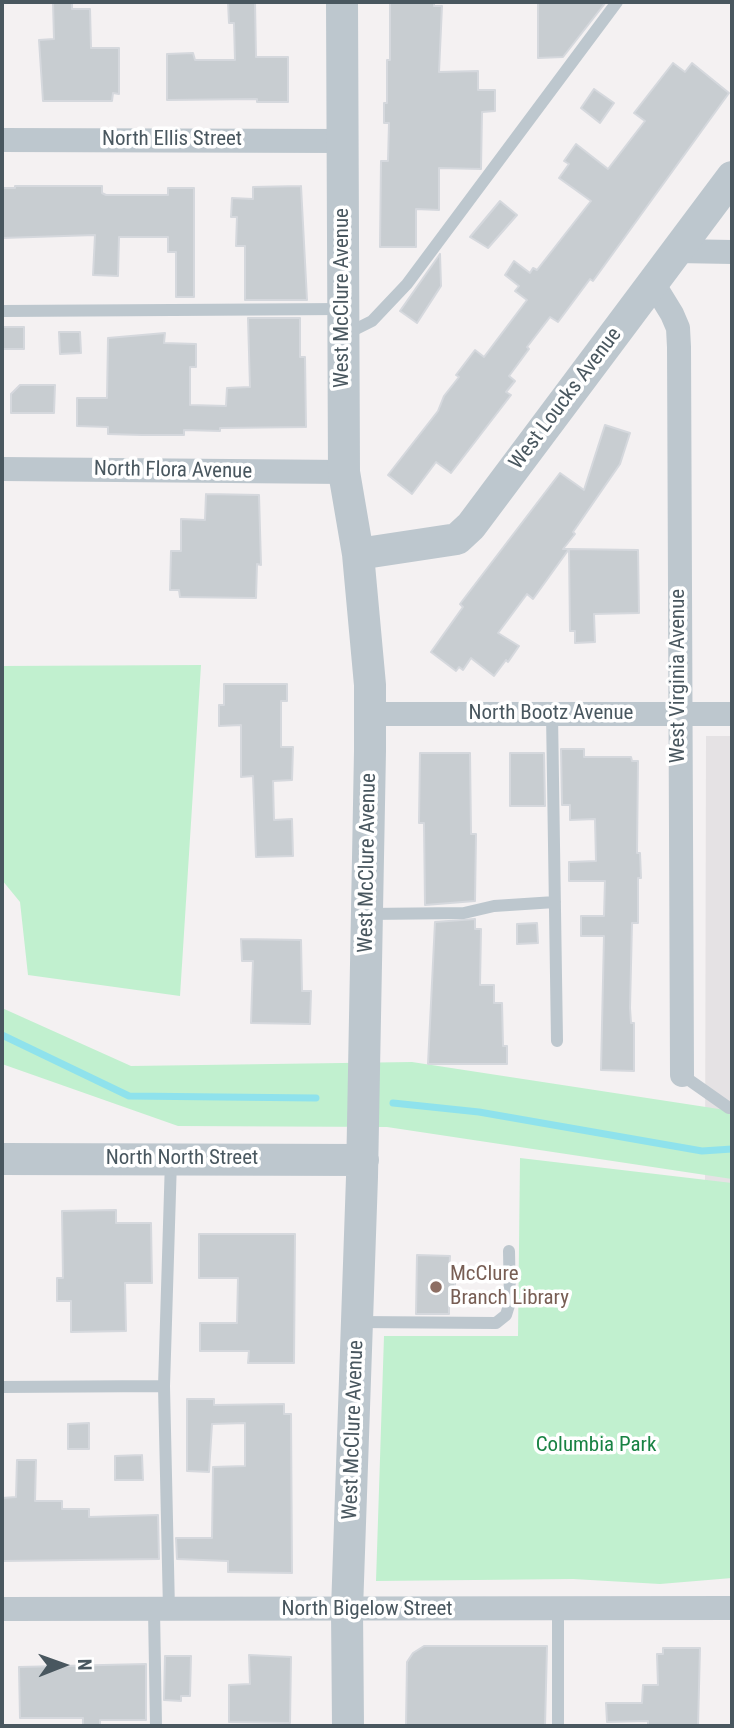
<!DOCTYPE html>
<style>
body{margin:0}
#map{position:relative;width:734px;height:1728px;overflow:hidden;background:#f4f1f2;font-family:"Roboto Condensed",sans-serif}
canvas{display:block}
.frame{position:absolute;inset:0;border:4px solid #49575f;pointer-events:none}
.north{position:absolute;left:28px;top:1630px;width:70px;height:70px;-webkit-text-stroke:5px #fff;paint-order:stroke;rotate:89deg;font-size:19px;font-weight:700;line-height:28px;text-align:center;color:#49575f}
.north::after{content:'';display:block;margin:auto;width:24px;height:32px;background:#49575f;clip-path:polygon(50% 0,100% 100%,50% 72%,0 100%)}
</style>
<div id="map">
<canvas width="734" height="1728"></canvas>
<div class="frame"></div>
<div class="north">N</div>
</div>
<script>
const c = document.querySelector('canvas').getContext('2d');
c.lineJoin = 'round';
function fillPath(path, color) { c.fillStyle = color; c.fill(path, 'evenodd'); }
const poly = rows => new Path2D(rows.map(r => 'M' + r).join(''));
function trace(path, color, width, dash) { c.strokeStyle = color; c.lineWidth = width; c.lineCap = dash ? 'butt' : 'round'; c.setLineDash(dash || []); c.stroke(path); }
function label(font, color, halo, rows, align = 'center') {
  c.font = font + ' "Roboto Condensed",sans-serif'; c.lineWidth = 7; c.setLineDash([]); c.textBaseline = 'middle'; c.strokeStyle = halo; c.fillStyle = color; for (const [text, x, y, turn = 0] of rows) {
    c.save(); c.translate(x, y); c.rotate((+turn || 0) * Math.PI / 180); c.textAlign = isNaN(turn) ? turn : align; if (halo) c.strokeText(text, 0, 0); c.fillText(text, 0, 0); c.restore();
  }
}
const education = poly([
 [706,736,732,736,732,1184,705,1184]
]);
const green = poly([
 [201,665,180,996,28,975,20,902,2,880,2,666],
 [2,1008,131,1066,412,1062,732,1111,732,1179,387,1127,178,1126,2,1064],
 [520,1158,732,1183,732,1578,660,1584,573,1579,376,1581,384,1336,518,1336]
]);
const stream = poly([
 [2,1035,129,1096,316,1098],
 [393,1103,479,1112,702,1151,732,1149]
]);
const building = poly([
 [53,2,72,2,72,9,90,9,91,48,119,48,119,94,113,93,112,101,43,101,39,40,54,39,53,2],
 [228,2,255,2,256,57,288,57,288,102,257,102,257,99,167,100,167,54,193,53,195,60,235,60,234,23,229,23,228,2],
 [390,2,434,2,434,6,442,6,439,72,478,71,478,90,495,90,495,111,482,112,481,169,439,168,439,210,416,209,416,247,380,247,381,161,388,161,389,123,384,123,384,103,387,103,387,60,390,60,390,2],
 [538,2,606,2,563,57,538,58,538,2],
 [673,63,685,72,692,63,729,93,593,281,590,279,558,322,550,317,527,347,529,349,509,376,515,381,506,392,511,395,451,473,436,462,412,494,388,475,438,411,444,396,459,377,456,375,475,350,484,357,527,300,515,291,519,286,505,275,514,261,530,273,533,268,537,270,591,201,559,178,569,164,564,161,576,144,608,169,645,121,634,113,673,63],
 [594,89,614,103,600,123,581,108,594,89],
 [15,186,102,186,102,193,106,195,168,195,168,188,194,188,194,297,176,297,176,252,168,252,168,237,119,237,118,276,93,275,95,235,2,238,2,188,15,188,15,186],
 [301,186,307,300,245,300,245,246,236,246,237,217,231,217,232,198,253,199,253,187,301,186],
 [500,201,517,215,488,248,470,237,500,201],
 [440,254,441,286,417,323,400,311,440,254],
 [248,318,300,318,300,357,305,357,306,427,220,428,220,431,184,430,184,435,142,435,108,434,108,427,77,426,77,398,107,398,108,338,165,333,164,343,196,344,196,367,190,367,190,405,226,406,227,388,250,387,248,318],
 [3,327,24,327,24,349,3,349,3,327],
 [59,332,80,332,81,353,60,354,59,332],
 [20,385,55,385,54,413,11,413,11,394,20,385],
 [605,425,630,433,620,464,573,532,575,534,563,549,569,549,533,599,527,594,498,633,519,646,508,662,506,660,494,676,471,658,463,670,459,667,456,671,431,652,463,607,460,604,560,473,584,490,605,425],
 [206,494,259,495,261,565,257,564,256,598,180,597,179,590,170,590,171,551,181,551,181,519,205,520,206,494],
 [569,549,638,550,639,613,594,614,595,642,575,643,575,631,570,631,569,549],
 [224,684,287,684,287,701,281,701,281,747,293,747,292,780,273,781,274,820,292,819,293,856,256,857,253,776,241,777,241,725,219,726,219,705,224,705,224,684],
 [561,749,584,749,584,757,631,757,632,761,638,761,637,853,640,853,641,878,638,878,638,923,632,923,630,1008,631,1023,634,1023,634,1071,601,1070,604,936,581,936,581,916,604,916,605,881,569,881,569,862,596,861,595,819,570,820,570,805,562,805,561,749],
 [420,753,470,753,471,834,476,834,475,901,425,905,424,823,419,823,420,753],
 [510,753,544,753,545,806,510,806,510,753],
 [475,919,475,929,481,929,480,985,494,985,494,1003,502,1003,503,1046,507,1046,507,1064,428,1064,435,922,475,919],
 [537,923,538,943,517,944,517,924,537,923],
 [241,939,301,940,302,991,311,991,310,1024,251,1023,253,961,242,961,241,939],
 [116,1210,116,1223,151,1223,152,1283,125,1283,126,1331,71,1332,71,1301,57,1301,57,1278,63,1278,62,1211,116,1210],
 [199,1234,295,1234,294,1363,248,1363,249,1351,200,1351,200,1323,237,1323,238,1278,199,1278,199,1234],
 [417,1255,450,1256,449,1276,455,1276,455,1298,449,1298,449,1314,416,1314,417,1255],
 [187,1399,214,1399,214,1405,284,1404,284,1414,291,1414,292,1573,228,1572,228,1561,177,1559,176,1538,212,1538,213,1467,245,1466,245,1423,212,1424,209,1472,187,1471,187,1399],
 [89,1423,89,1449,68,1449,68,1424,89,1423],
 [142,1455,143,1480,115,1480,115,1456,142,1455],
 [17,1460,36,1460,35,1501,62,1501,62,1509,89,1509,89,1517,158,1515,159,1559,2,1561,2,1498,16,1497,17,1460],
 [424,1646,547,1646,545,1726,406,1726,407,1662,413,1653,424,1646],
 [663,1648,700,1648,698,1726,648,1726,648,1721,607,1722,606,1703,642,1703,643,1685,658,1685,657,1654,663,1654,663,1648],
 [249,1655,291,1657,290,1723,229,1722,229,1685,250,1684,249,1655],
 [165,1656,191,1656,190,1696,181,1696,181,1701,164,1700,165,1656],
 [146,1664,146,1720,100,1720,100,1726,83,1726,83,1718,20,1718,19,1667,146,1664]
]);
const service = poly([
 [2,311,343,309],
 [344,335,372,321,407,284,617,2],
 [552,714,557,1041],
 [367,914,464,913,494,906,555,902],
 [682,1075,729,1108],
 [358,1322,496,1323,506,1315,510,1302,509,1251],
 [2,1387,164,1386],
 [154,1610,156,1726],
 [169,1610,164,1386,171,1160],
 [558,1610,558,1726]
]);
const minor = poly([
 [2,140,342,141],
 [677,251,732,252],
 [653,283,672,314,678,328,679,347,682,1075],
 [2,469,344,472],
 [370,714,732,714],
 [2,1609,732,1608]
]);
const tertiary = poly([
 [342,2,344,472,358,554,370,685,370,751,362,1177,347,1610,348,1726],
 [358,554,457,539,471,526,732,177],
 [2,1159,363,1160]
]);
const markers = [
 [436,1287,7,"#8d6e63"]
];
const streetNames = [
 ["North Ellis Street",172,140],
 ["West McClure Avenue",343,298,-90],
 ["West Loucks Avenue",566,399,-53],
 ["North Flora Avenue",173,471,1],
 ["West Virginia Avenue",679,676,-90],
 ["North Bootz Avenue",551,714],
 ["West McClure Avenue",368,863,-89],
 ["North North Street",182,1159],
 ["West McClure Avenue",354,1430,-88],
 ["North Bigelow Street",367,1610]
];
const educationNames = [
 ["McClure",450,1275],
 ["Branch Library",450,1299]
];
const parkNames = [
 ["Columbia Park",596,1446]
];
fillPath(education, '#e5e2e4');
fillPath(green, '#c1f0cf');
trace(stream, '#8fe2ec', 7);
fillPath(building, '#c8cdd1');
trace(building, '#d5d8dd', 2);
trace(service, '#bdc7ce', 12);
trace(minor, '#bdc7ce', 24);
trace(tertiary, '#bdc7ce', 32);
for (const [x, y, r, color] of markers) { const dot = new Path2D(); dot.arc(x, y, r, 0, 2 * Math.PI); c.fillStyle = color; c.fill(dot); trace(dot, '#fff', 2.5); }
label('21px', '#49575f', '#fff', streetNames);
label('21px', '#785e54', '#fff', educationNames, 'left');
label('21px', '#188243', '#fff', parkNames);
</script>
